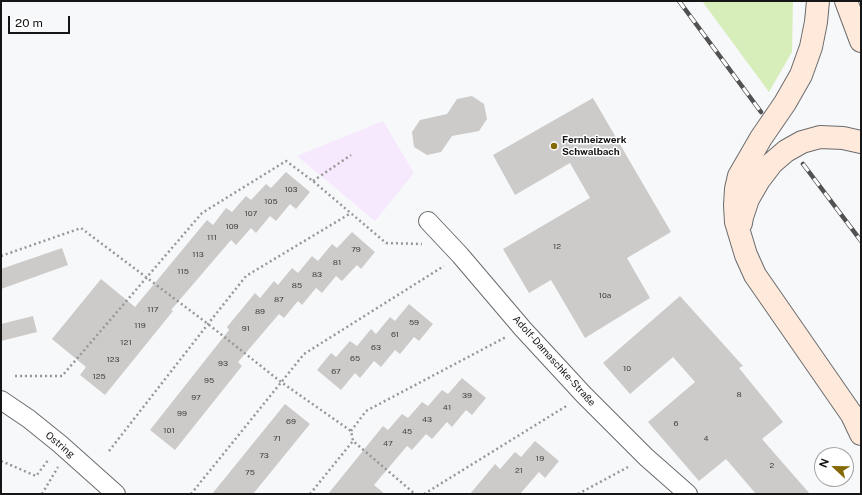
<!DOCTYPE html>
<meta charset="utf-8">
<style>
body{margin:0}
#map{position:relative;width:862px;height:495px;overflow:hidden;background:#f7f8fa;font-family:"Public Sans",sans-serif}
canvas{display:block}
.frame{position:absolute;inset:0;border:2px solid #161617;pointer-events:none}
.north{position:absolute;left:814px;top:447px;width:40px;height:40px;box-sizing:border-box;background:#fff;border:1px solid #a2a2a2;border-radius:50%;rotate:292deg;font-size:11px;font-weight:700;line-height:16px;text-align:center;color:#161617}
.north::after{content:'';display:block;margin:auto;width:14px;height:18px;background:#836a03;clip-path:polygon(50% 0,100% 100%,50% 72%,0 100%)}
.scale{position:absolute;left:8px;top:16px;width:62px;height:18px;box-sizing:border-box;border:2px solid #161617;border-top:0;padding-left:5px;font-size:12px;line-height:14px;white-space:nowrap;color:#161617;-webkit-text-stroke:3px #fff;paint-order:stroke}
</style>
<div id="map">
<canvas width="862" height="495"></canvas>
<div class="frame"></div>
<div class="north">N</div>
<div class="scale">20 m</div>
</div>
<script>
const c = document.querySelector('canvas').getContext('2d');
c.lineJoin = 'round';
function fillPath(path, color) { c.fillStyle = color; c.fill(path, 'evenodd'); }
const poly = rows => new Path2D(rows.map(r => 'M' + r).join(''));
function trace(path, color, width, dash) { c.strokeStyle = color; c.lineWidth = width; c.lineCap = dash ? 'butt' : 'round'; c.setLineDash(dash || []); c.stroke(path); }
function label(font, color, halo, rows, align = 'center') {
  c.font = font + ' "Public Sans",sans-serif'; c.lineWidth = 3; c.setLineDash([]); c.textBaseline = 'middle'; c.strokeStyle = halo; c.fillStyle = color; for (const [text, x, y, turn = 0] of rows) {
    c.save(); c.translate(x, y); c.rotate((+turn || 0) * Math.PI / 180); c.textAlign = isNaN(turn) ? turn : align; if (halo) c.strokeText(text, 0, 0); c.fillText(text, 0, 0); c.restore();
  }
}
const industrial = poly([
 [383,121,414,173,375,221,297,156]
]);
const green = poly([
 [702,1,793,1,792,52,769,92]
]);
const building = poly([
 [472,96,484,104,487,119,479,131,452,136,441,152,427,155,414,147,412,132,420,120,447,114,457,99],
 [593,98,671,232,627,258,650,298,585,338,551,280,529,293,503,249,590,198,570,163,515,195,493,155],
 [286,172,310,192,296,209,290,204,276,221,270,216,256,233,251,228,236,245,231,240,171,310,173,311,105,395,80,375,86,367,52,339,101,279,135,307,207,220,213,225,226,208,232,212,246,196,251,200,266,184,271,188],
 [352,232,375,252,361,269,357,265,342,281,336,276,322,293,316,288,302,305,298,301,284,318,279,314,238,362,242,366,175,450,150,430,229,330,227,327,255,293,260,298,274,281,278,285,292,268,298,273,312,256,318,261,332,244,337,248],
 [62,248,68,265,1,289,1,269],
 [680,296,743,366,739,368,783,422,762,439,810,494,756,494,726,459,699,481,648,422,695,382,673,357,630,394,603,363],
 [409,304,433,324,419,341,414,337,400,354,395,350,381,367,374,361,360,378,355,373,341,390,317,370,331,353,336,357,350,341,357,346,371,329,376,334,390,317,395,321],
 [33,316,37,332,1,341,1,324],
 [462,378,486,398,472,415,466,410,452,427,447,422,432,439,426,434,412,450,407,446,374,485,385,494,328,494,383,426,388,430,402,414,408,418,422,402,428,406,442,390,448,394],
 [285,404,310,424,253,494,212,494],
 [535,441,559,461,545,478,539,472,520,494,470,494,495,464,500,469,515,452,521,457]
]);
const path = poly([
 [313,181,351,155],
 [1,256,81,228,208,324,281,382,351,431,353,441,415,494],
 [15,376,62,376,202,213,286,161,313,181,386,243,422,244],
 [351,431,366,411,506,337],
 [109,451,208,324,246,276,351,213],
 [1,461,36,476,49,459],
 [42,494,58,467],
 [191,494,304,354,444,266],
 [310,494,353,441],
 [424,494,568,405],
 [578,494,628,467]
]);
const street = poly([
 [428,221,460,255,523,329,584,395,646,457,688,494],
 [1,400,29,419,60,444,116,494]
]);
const secondary = poly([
 [818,1,816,22,811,47,801,75,785,103,761,138,739,176,736,189,735,205,736,222,746,255,755,275,852,415,861,434],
 [846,1,861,41],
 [741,223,742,217,748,199,759,180,772,163,786,151,802,142,820,137,843,138,861,142]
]);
const rail = poly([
 [679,1,761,112],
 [803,164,861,241]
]);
const markers = [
 [554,146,4,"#836a03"]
];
const numberNames = [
 ["103",291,190],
 ["105",271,202],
 ["107",251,214],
 ["109",232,227],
 ["111",212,238],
 ["12",557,247],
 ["79",356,250],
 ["113",198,255],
 ["81",337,263],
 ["115",183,272],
 ["83",317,275],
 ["85",297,286],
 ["10a",605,296],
 ["87",279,300],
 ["117",153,310],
 ["89",260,312],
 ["59",414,323],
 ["119",140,326],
 ["91",246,329],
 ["61",395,335],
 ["121",126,343],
 ["63",376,348],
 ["65",355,359],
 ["123",113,360],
 ["93",223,364],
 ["10",627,369],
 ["67",336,372],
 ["125",99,377],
 ["95",209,381],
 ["8",739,395],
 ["39",467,396],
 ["97",196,398],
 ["41",447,408],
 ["99",182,414],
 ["43",427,420],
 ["69",291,422],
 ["6",676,424],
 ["101",169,431],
 ["45",407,432],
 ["71",277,439],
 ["4",706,439],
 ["47",388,444],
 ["73",264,456],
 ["19",540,459],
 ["2",772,466],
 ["21",519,471],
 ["75",250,473]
];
const poiNames = [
 ["Fernheizwerk",562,140],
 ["Schwalbach",562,152]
];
const streetNames = [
 ["Adolf-Damaschke-Straße",554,361,48],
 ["Ostring",60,445,40]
];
fillPath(industrial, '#f6e9fd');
fillPath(green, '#d7edba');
fillPath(building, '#cdcbca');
trace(street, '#6b6c6e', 20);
trace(secondary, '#6b6c6e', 24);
trace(path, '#969799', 2.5, [2, 3]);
trace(street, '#fff', 18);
trace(secondary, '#fee9db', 22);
trace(rail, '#525253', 4.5);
trace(rail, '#fff', 3, [9]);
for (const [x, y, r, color] of markers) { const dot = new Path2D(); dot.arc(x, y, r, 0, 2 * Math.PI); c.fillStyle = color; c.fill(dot); trace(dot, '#fff', 1.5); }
label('8px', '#444344', null, numberNames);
label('bold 10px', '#161617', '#fff', poiNames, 'left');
label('10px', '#161617', '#fff', streetNames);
</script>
